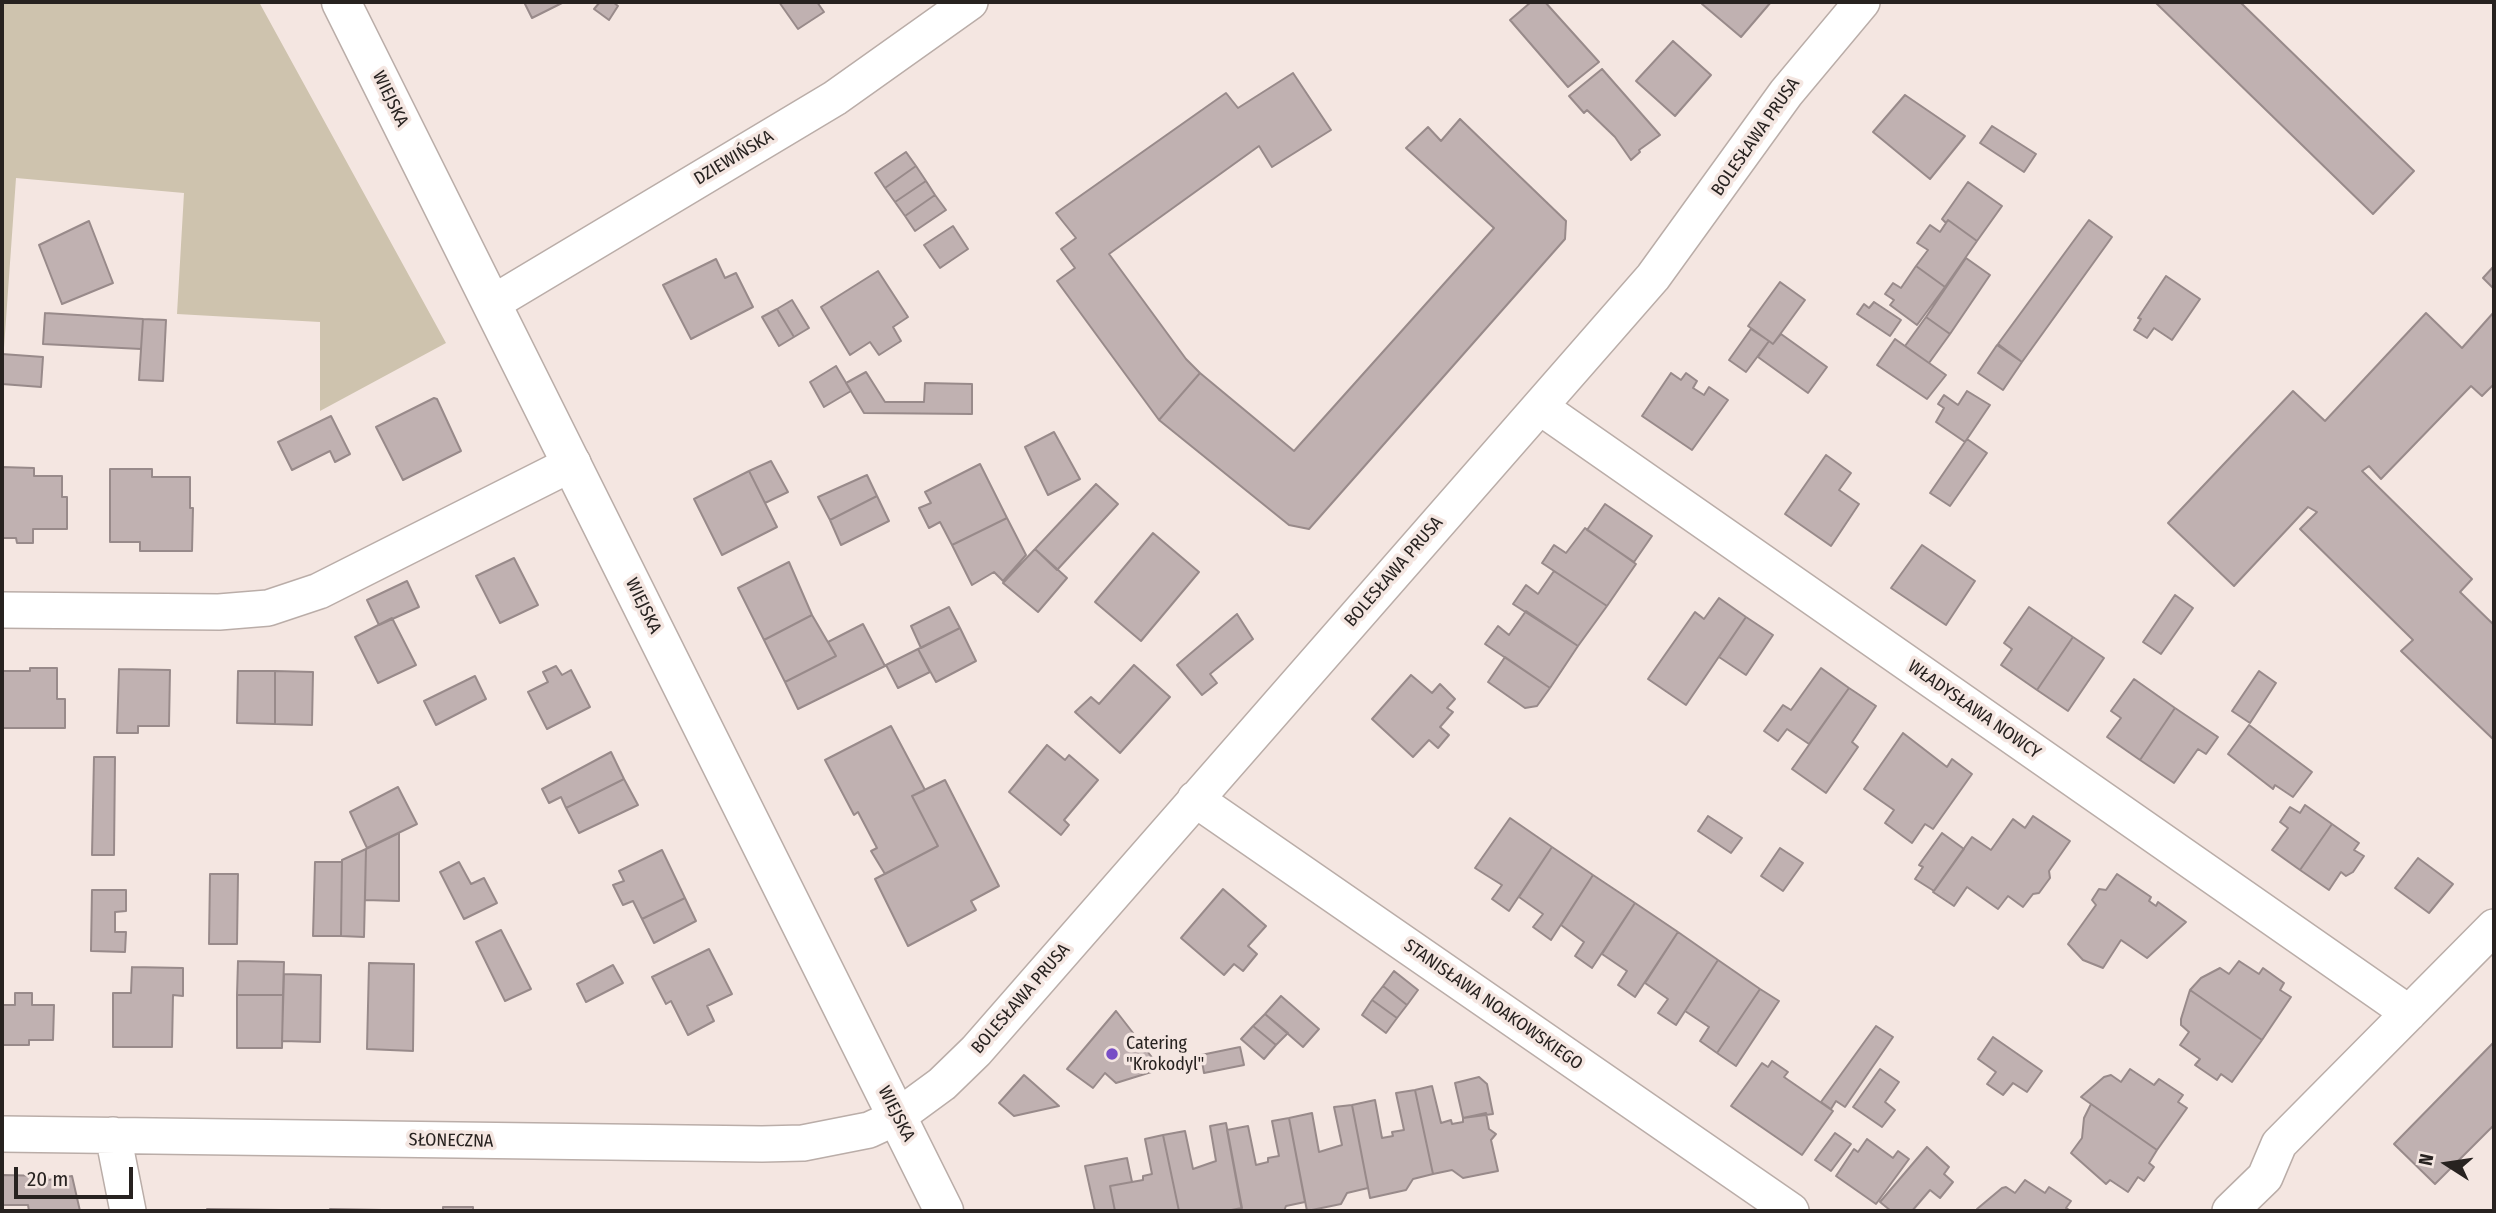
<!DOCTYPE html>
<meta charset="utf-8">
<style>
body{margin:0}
#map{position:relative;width:2496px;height:1213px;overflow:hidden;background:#f4e6e1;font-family:"Fira Sans Condensed",sans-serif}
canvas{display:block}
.frame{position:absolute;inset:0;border:4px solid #272220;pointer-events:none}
.north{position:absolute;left:2412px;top:1129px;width:70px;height:70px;-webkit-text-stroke:5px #f4e6e1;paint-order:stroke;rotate:282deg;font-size:19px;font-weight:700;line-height:28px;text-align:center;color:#272220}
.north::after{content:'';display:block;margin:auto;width:24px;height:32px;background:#272220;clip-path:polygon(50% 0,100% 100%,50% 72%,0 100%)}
.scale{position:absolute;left:14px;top:1167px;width:119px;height:32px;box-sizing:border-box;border:4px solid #272220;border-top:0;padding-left:9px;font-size:21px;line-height:24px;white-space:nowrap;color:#272220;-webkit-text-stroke:5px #f4e6e1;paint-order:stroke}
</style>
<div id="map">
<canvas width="2496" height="1213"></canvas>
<div class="frame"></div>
<div class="north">N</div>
<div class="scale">20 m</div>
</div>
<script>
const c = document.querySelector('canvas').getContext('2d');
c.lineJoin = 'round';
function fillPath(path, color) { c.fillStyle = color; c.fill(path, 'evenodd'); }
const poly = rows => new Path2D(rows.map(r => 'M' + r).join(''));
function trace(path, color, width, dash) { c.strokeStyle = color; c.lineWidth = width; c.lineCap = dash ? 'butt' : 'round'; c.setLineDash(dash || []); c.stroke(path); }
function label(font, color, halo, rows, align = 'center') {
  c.font = font + ' "Fira Sans Condensed",sans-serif'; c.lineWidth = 7; c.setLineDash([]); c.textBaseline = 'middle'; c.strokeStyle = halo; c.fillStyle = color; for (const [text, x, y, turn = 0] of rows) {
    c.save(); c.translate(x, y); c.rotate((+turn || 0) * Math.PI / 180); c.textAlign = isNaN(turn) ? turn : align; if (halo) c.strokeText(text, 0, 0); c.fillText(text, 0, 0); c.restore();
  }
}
const green = poly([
 [2,2,259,2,446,343,320,411,320,322,177,314,184,193,16,178,2,376]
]);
const building = poly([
 [524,2,564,2,532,18,524,2],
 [600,2,613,2,618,6,609,20,594,9,600,2],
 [779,2,817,2,824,12,798,29,779,2],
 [1531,2,1545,2,1599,62,1568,87,1510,20,1531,2],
 [1704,2,1771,2,1741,37,1702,4,1704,2],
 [2155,2,2240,2,2414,171,2373,214,2155,2],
 [1673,41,1711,75,1675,116,1636,81,1673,41],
 [1602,69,1660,135,1639,150,1640,152,1631,160,1615,137,1587,110,1584,113,1569,96,1602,69],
 [1293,73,1331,130,1272,167,1259,146,1109,254,1186,359,1200,373,1159,420,1057,281,1075,268,1061,249,1076,238,1056,213,1226,93,1238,108,1293,73],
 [1905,95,1965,136,1930,179,1873,132,1905,95],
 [1460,119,1566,221,1565,239,1309,529,1289,525,1159,420,1200,373,1294,451,1494,228,1406,148,1428,127,1441,141,1460,119],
 [1992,126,2036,154,2024,172,1980,143,1992,126],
 [906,152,916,166,885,188,875,173,906,152],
 [916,166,926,181,895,202,885,188,916,166],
 [926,181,935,195,905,216,895,202,926,181],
 [1968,182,2002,206,1977,241,1948,220,1946,223,1942,219,1968,182],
 [935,195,946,210,915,231,905,216,935,195],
 [1948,220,1977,241,1945,287,1916,266,1928,250,1917,243,1930,225,1940,232,1948,220],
 [2089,220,2112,237,2022,362,1998,344,2089,220],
 [89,221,113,283,62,304,39,245,89,221],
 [953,226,968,249,940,268,924,245,953,226],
 [1966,258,1990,275,1950,334,1926,317,1966,258],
 [716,259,725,278,736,273,753,307,691,339,663,285,716,259],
 [1916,266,1945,287,1917,325,1890,305,1894,300,1885,294,1893,283,1901,288,1916,266],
 [2494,266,2494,289,2483,278,2494,266],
 [878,271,908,317,893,327,901,341,879,355,870,342,850,355,821,307,878,271],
 [2166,276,2200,299,2172,340,2154,328,2147,338,2134,330,2141,319,2138,318,2166,276],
 [1780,282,1805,300,1773,344,1748,326,1780,282],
 [792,300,809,328,794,337,777,309,792,300],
 [1874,302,1901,320,1890,336,1857,314,1864,304,1869,308,1874,302],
 [777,309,794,337,779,346,762,317,777,309],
 [2494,312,2494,384,2482,396,2471,386,2381,479,2369,466,2362,471,2472,579,2460,592,2494,625,2494,740,2401,651,2413,640,2300,529,2317,512,2308,507,2234,586,2168,523,2293,391,2325,421,2426,313,2462,348,2494,312],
 [45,313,143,319,141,349,43,344,45,313],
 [1926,317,1950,334,1929,363,1905,346,1926,317],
 [143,319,166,320,163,381,139,380,143,319],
 [1751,329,1769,341,1746,372,1729,360,1751,329],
 [1781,334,1827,367,1808,393,1758,357,1769,341,1773,344,1781,334],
 [1895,339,1946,375,1927,399,1877,365,1895,339],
 [1997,345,2022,362,2003,390,1978,373,1997,345],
 [2,354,43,357,41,387,2,384,2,354],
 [836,366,851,391,824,407,810,382,836,366],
 [866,372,885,402,924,402,925,383,972,384,972,414,864,413,846,383,866,372],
 [1671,373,1681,380,1686,373,1697,381,1693,388,1704,395,1709,387,1728,400,1692,450,1642,416,1671,373],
 [1967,391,1990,405,1965,442,1936,422,1944,408,1938,404,1944,395,1958,405,1967,391],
 [434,398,437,399,461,451,403,480,376,427,434,398],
 [331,416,350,454,335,462,330,451,292,470,278,442,331,416],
 [1054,432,1080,479,1048,495,1025,447,1054,432],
 [1967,439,1987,453,1950,506,1930,493,1967,439],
 [1826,455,1851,473,1839,490,1859,504,1831,546,1785,514,1826,455],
 [771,461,788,492,765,503,749,471,771,461],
 [980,464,1007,518,952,545,940,522,929,528,919,508,931,503,925,492,980,464],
 [2,467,34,468,34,476,62,476,62,497,67,497,67,529,33,529,33,543,17,543,16,538,2,538,2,467],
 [110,469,152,469,152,477,190,477,190,508,193,508,192,551,140,551,140,542,110,542,110,469],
 [749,471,777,527,722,555,694,499,749,471],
 [867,475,877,496,830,520,818,497,867,475],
 [1096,484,1118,504,1057,570,1035,549,1096,484],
 [877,496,889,521,841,545,830,520,877,496],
 [1605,504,1652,536,1634,562,1587,530,1605,504],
 [1007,518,1026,555,1003,581,994,572,972,585,952,545,1007,518],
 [1585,528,1636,564,1607,606,1542,563,1554,545,1566,553,1585,528],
 [1153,533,1199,572,1141,641,1095,602,1153,533],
 [1922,545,1975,581,1946,625,1891,588,1922,545],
 [1035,549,1067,578,1038,612,1003,583,1035,549],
 [514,558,538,605,500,623,476,576,514,558],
 [789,562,812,615,764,640,738,588,789,562],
 [1554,571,1607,606,1578,646,1513,604,1526,585,1538,594,1554,571],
 [407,581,419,607,379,625,367,600,407,581],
 [2175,595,2193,608,2161,654,2143,642,2175,595],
 [1719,598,1746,617,1686,705,1648,679,1695,612,1704,619,1719,598],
 [949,607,960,628,921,648,911,626,949,607],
 [2029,607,2073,637,2037,690,2001,665,2012,649,2004,643,2029,607],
 [1526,611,1578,646,1550,688,1485,644,1498,626,1509,635,1526,611],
 [1237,614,1253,639,1210,674,1217,683,1202,695,1177,665,1237,614],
 [812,615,836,656,785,682,764,640,812,615],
 [1746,617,1773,635,1746,675,1719,657,1746,617],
 [392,618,416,665,378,683,355,637,392,618],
 [863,624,885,666,798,709,785,682,836,656,828,642,863,624],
 [960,628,976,661,936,682,918,649,960,628],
 [2073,637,2104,658,2068,711,2037,690,2073,637],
 [918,649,930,672,898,688,886,665,918,649],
 [1505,657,1550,688,1537,706,1525,708,1488,682,1505,657],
 [1134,665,1170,697,1120,753,1075,712,1091,697,1099,704,1134,665],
 [556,666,562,675,571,670,590,707,547,729,528,692,548,682,543,672,556,666],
 [30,668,57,668,57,699,65,699,65,728,2,728,2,671,30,671,30,668],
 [1821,668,1849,688,1809,744,1787,729,1778,741,1764,731,1783,705,1791,710,1821,668],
 [119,669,170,670,169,726,138,726,138,733,117,733,119,669],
 [238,671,275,671,275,724,237,723,238,671],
 [275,671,313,672,312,725,275,724,275,671],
 [2259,671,2276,683,2250,723,2232,711,2259,671],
 [1411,675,1432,693,1440,684,1455,699,1447,708,1453,712,1440,727,1449,735,1438,748,1429,740,1413,757,1372,719,1411,675],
 [475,676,486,699,436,725,424,701,475,676],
 [2134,679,2175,708,2140,760,2107,737,2121,718,2111,711,2134,679],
 [1849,688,1876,706,1852,742,1858,747,1826,793,1792,769,1849,688],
 [2175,708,2218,737,2206,754,2198,749,2174,783,2140,760,2175,708],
 [2249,725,2312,772,2293,797,2275,785,2273,789,2228,754,2249,725],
 [891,726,925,790,912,796,938,846,885,874,871,851,877,848,858,812,854,815,825,760,891,726],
 [1903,733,1947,767,1952,759,1972,774,1933,829,1925,824,1912,843,1885,823,1894,810,1864,789,1903,733],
 [1047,745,1065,760,1069,755,1098,780,1064,820,1069,825,1061,835,1009,792,1047,745],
 [611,752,624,779,566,808,561,797,549,803,542,789,611,752],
 [94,757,115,757,114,855,92,855,94,757],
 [624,779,638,805,579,833,566,808,624,779],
 [945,780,999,886,971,901,976,910,908,946,875,879,938,846,912,796,945,780],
 [398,787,417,824,367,848,350,812,398,787],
 [2305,805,2332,824,2300,870,2272,850,2288,828,2280,822,2290,807,2300,813,2305,805],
 [1708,816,1742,838,1731,853,1698,831,1708,816],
 [2033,816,2070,841,2049,871,2050,878,2039,893,2033,894,2023,907,2008,896,1998,909,1967,887,1954,906,1933,892,1972,837,1991,850,2013,819,2025,828,2033,816],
 [1510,818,1552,847,1509,911,1492,899,1502,885,1475,868,1510,818],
 [2332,824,2359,843,2354,850,2364,856,2353,872,2346,876,2341,872,2329,890,2300,870,2332,824],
 [399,833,399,901,365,900,366,849,399,833],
 [1942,833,1964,849,1934,891,1915,879,1923,867,1919,865,1942,833],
 [1552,847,1593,875,1551,940,1533,927,1543,914,1519,897,1552,847],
 [1780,848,1803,863,1783,891,1761,876,1780,848],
 [366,849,364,937,341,936,342,860,366,849],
 [662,850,685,898,642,919,633,901,623,905,613,885,624,881,619,871,662,850],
 [2418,858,2453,884,2429,913,2395,888,2418,858],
 [315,862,342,862,341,936,313,936,315,862],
 [459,862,471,884,484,878,497,903,464,919,440,872,459,862],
 [210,874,238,874,237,944,209,944,210,874],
 [2117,874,2151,897,2149,901,2156,906,2158,902,2186,922,2147,958,2121,940,2103,968,2083,960,2068,944,2096,905,2092,900,2099,889,2106,890,2117,874],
 [1593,875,1635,903,1592,968,1575,956,1584,942,1561,925,1593,875],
 [1223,889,1266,926,1248,946,1257,954,1243,971,1234,964,1224,975,1181,938,1223,889],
 [92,890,126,890,126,911,115,912,115,932,126,932,125,952,91,951,92,890],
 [685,898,696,921,654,943,642,919,685,898],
 [1635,903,1678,932,1635,997,1618,985,1627,971,1602,954,1635,903],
 [501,930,531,989,505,1001,476,942,501,930],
 [1678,932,1718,960,1676,1025,1658,1013,1668,999,1645,983,1678,932],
 [709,949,732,994,707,1006,714,1021,688,1035,671,1001,666,1004,652,977,709,949],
 [1718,960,1760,989,1717,1053,1700,1041,1709,1027,1685,1011,1718,960],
 [238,961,284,962,283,995,237,995,238,961],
 [2239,961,2259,974,2263,968,2284,983,2280,990,2291,997,2262,1040,2190,990,2201,978,2220,968,2229,974,2239,961],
 [369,963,414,964,413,1051,367,1049,369,963],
 [613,965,623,983,586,1002,577,984,613,965],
 [132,967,183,968,183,996,173,995,172,1047,113,1047,113,993,131,993,132,967],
 [1394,971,1418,990,1407,1005,1383,986,1394,971],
 [284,974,321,975,320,1042,282,1041,284,974],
 [1383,986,1407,1005,1397,1018,1372,1000,1383,986],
 [1760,989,1779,1001,1736,1066,1717,1053,1760,989],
 [2190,990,2262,1040,2232,1082,2221,1074,2217,1080,2195,1065,2200,1059,2180,1045,2189,1032,2181,1025,2181,1019,2190,990],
 [15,993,32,993,32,1005,54,1005,53,1040,29,1040,29,1045,2,1045,2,1005,15,1005,15,993],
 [237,995,283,995,282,1048,237,1048,237,995],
 [1281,996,1319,1029,1303,1047,1265,1014,1281,996],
 [1372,1000,1397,1018,1386,1033,1362,1015,1372,1000],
 [1116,1011,1161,1069,1116,1083,1105,1073,1093,1088,1067,1069,1116,1011],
 [1265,1014,1288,1033,1276,1045,1253,1026,1265,1014],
 [1253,1026,1276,1045,1264,1059,1241,1039,1253,1026],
 [1876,1026,1893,1037,1845,1107,1836,1101,1831,1109,1821,1102,1876,1026],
 [1993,1037,2042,1071,2027,1092,2013,1083,2003,1095,1987,1084,1996,1072,1978,1059,1993,1037],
 [2494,1042,2494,1125,2435,1184,2394,1144,2494,1042],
 [1240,1047,1244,1065,1204,1073,1201,1055,1240,1047],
 [1772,1061,1788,1072,1784,1077,1833,1111,1802,1155,1731,1106,1762,1063,1768,1067,1772,1061],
 [1880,1069,1899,1082,1885,1102,1895,1110,1882,1127,1853,1107,1880,1069],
 [2130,1069,2154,1085,2159,1079,2183,1095,2178,1102,2187,1108,2157,1150,2081,1097,2104,1077,2111,1075,2121,1082,2130,1069],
 [1024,1075,1059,1106,1014,1116,999,1103,1024,1075],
 [1479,1077,1487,1084,1493,1114,1463,1118,1455,1083,1479,1077],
 [1432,1086,1441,1123,1451,1120,1452,1124,1463,1122,1463,1118,1486,1113,1489,1129,1496,1134,1491,1140,1498,1171,1463,1178,1452,1170,1433,1174,1415,1090,1432,1086],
 [1415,1090,1433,1174,1413,1179,1406,1190,1370,1198,1352,1105,1375,1100,1382,1138,1393,1136,1392,1132,1404,1130,1396,1093,1415,1090],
 [2091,1104,2157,1150,2149,1163,2154,1167,2144,1181,2138,1177,2128,1192,2110,1180,2106,1184,2071,1153,2082,1138,2084,1118,2091,1104],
 [1352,1105,1368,1188,1347,1193,1341,1204,1307,1211,1289,1118,1312,1113,1319,1152,1342,1145,1334,1107,1352,1105],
 [1289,1118,1305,1202,1286,1206,1284,1211,1242,1211,1227,1130,1248,1126,1256,1165,1268,1162,1268,1158,1279,1156,1272,1121,1289,1118],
 [1226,1123,1242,1208,1226,1211,1179,1211,1163,1135,1185,1131,1193,1169,1216,1161,1210,1126,1226,1123],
 [1835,1133,1851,1144,1831,1171,1815,1160,1835,1133],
 [1163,1135,1179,1211,1115,1211,1110,1186,1143,1180,1143,1176,1152,1174,1145,1139,1163,1135],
 [1867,1139,1893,1158,1898,1151,1909,1159,1876,1204,1836,1176,1854,1149,1858,1152,1867,1139],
 [1927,1147,1949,1167,1944,1174,1953,1182,1940,1198,1930,1190,1912,1211,1891,1211,1880,1202,1927,1147],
 [1127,1158,1132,1182,1110,1186,1115,1211,1095,1211,1085,1166,1127,1158],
 [2,1175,47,1176,48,1180,72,1176,80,1211,29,1211,28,1205,2,1205,2,1175],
 [2025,1180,2045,1193,2049,1187,2071,1201,2066,1208,2071,1211,1980,1211,1977,1209,2002,1188,2006,1187,2015,1193,2025,1180],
 [443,1207,473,1207,473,1211,443,1211,443,1207],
 [207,1209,282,1210,282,1211,207,1211,207,1209],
 [330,1209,382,1210,382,1211,330,1211,330,1209]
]);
const street = poly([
 [491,304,835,98,970,2],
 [1540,407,2409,1013],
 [2,610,219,612,268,608,319,591,573,463],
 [1195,799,1791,1211],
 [2,1134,762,1144,803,1143,869,1130,897,1117,942,1084,976,1051,1653,277,1786,93,1862,2],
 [113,1135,128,1211],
 [2230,1211,2265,1177,2279,1144,2494,927]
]);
const secondary = poly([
 [341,2,944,1211]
]);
const markers = [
 [1112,1054,7,"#784ec6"]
];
const streetNames = [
 ["WIEJSKA",390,99,64],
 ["BOLESŁAWA PRUSA",1756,137,-55],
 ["DZIEWIŃSKA",734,158,-31],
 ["BOLESŁAWA PRUSA",1394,572,-49],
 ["WIEJSKA",643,606,64],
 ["WŁADYSŁAWA NOWCY",1974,710,35],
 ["BOLESŁAWA PRUSA",1021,999,-49],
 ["STANISŁAWA NOAKOWSKIEGO",1493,1005,35],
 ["WIEJSKA",896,1114,63],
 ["SŁONECZNA",451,1141,1]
];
const poiNames = [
 ["Catering",1126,1044],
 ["\"Krokodyl\"",1126,1065]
];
fillPath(green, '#cec3ae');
fillPath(building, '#c0b1b1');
trace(building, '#988a8a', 2);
trace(street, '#baada8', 38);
trace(secondary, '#baada8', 41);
trace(street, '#fff', 35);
trace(secondary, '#fff', 38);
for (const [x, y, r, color] of markers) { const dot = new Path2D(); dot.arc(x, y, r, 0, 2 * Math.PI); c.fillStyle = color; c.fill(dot); trace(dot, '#f4e6e1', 2.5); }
label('18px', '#272220', '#f4e6e1', streetNames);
label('18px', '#272220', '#f4e6e1', poiNames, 'left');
</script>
